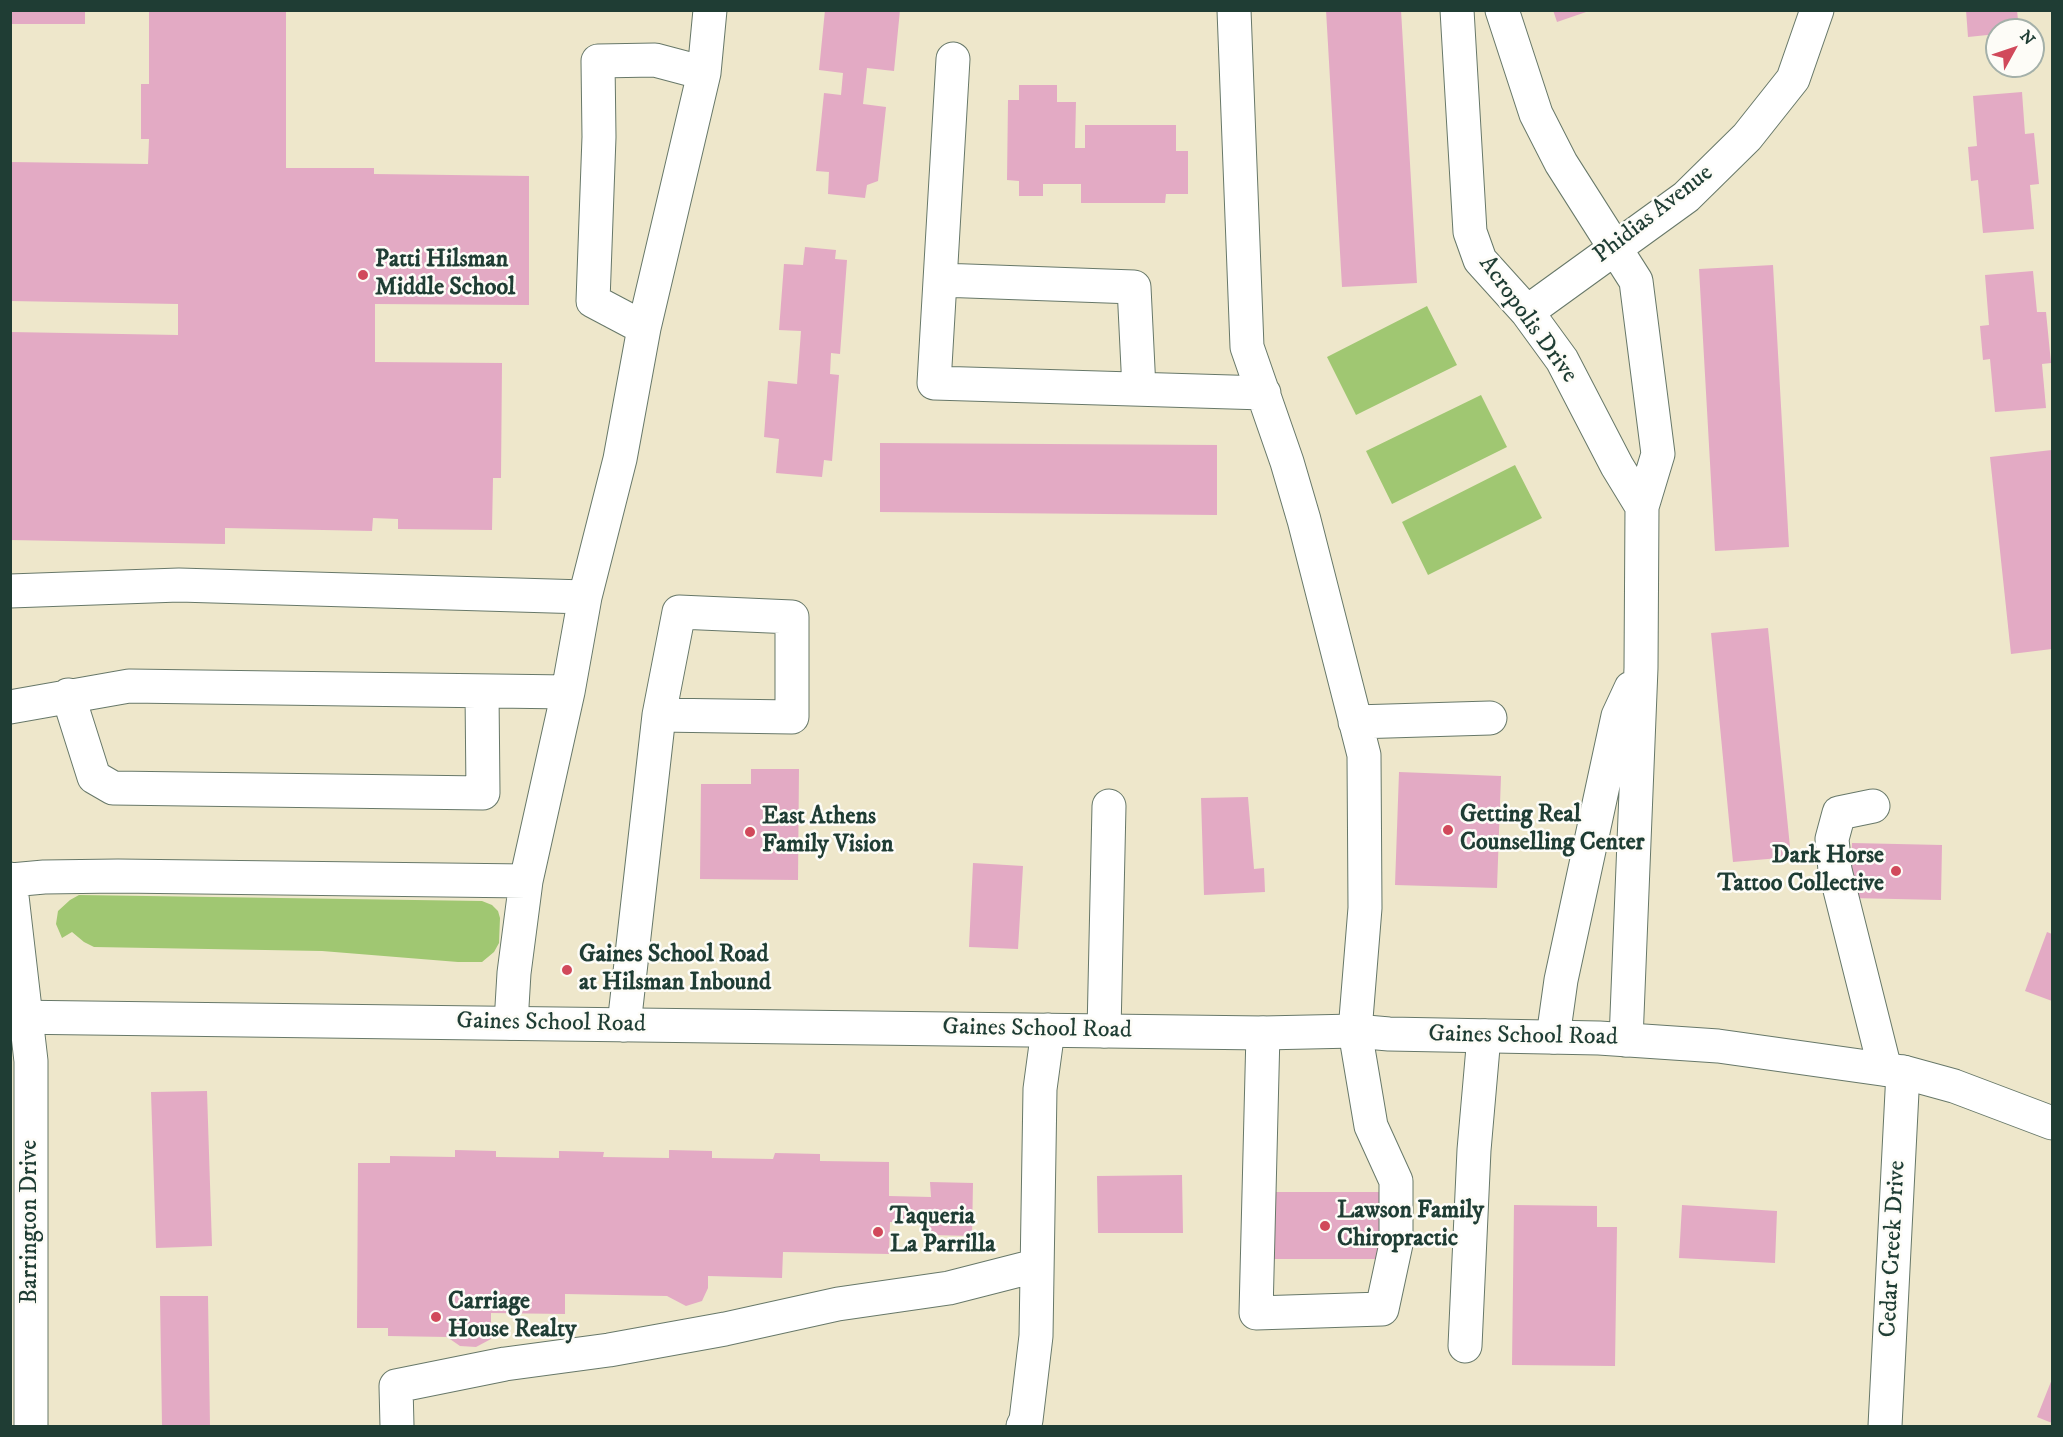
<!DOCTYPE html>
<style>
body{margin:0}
#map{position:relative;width:2063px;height:1437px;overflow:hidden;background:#eee7cb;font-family:"IM FELL DW Pica",serif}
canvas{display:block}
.frame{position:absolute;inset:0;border:12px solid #1f3d34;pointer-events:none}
.north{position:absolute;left:1985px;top:18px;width:60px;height:60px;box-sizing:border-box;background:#fdfcf7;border:2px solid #a4b0a9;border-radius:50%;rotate:50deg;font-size:16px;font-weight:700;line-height:24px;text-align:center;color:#1f3d34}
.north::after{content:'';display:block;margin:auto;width:21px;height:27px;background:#d1495b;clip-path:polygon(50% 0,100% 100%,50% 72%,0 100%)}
</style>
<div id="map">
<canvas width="2063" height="1437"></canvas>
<div class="frame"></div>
<div class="north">N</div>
</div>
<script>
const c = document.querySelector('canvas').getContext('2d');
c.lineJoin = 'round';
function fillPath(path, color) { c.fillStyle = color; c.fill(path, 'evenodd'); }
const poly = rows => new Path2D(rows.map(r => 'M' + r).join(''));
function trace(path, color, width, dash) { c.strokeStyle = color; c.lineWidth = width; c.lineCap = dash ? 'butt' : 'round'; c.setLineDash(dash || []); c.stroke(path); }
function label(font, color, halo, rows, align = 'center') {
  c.font = font + ' "IM FELL DW Pica",serif'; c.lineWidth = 5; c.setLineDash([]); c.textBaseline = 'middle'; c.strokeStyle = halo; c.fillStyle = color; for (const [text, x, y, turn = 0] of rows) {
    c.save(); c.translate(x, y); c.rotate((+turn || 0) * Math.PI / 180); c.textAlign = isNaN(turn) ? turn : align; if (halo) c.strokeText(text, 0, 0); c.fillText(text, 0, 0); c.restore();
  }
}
const green = poly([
 [1427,306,1457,365,1356,415,1327,357],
 [1481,395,1507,447,1392,504,1366,451],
 [1515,465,1542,518,1428,575,1402,522],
 [79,895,482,901,492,905,498,911,500,918,499,943,494,952,482,962,458,962,322,951,94,947,84,942,72,932,62,938,56,924,58,911,70,900]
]);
const building = poly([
 [10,10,85,10,85,24,10,24],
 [149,10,286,10,286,168,374,168,374,174,529,176,529,305,375,304,375,362,502,363,501,478,493,478,492,530,398,529,398,519,373,518,372,531,225,528,225,544,10,540,10,332,178,335,178,304,10,301,10,162,148,164,149,139,141,139,141,84,149,84],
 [825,10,900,10,894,71,867,68,863,104,886,107,878,181,867,185,865,198,828,194,829,172,816,171,824,93,841,95,843,73,819,70],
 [1326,10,1401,10,1417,283,1342,287],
 [1553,10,1589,10,1589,11,1557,22],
 [1966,10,2017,10,2019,30,1997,30,1997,34,1968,37],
 [1019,85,1057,85,1057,102,1076,102,1075,148,1085,148,1085,125,1176,125,1176,151,1188,151,1188,194,1166,194,1165,203,1081,203,1081,184,1043,184,1043,196,1019,196,1019,181,1007,180,1008,100,1019,100],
 [2022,92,2025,134,2034,133,2039,184,2030,185,2034,229,1983,233,1978,180,1971,181,1968,147,1977,146,1973,96],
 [805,247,836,250,835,259,847,260,840,354,831,353,830,374,839,375,832,461,824,460,822,477,776,473,779,439,764,437,768,381,797,384,801,331,779,330,784,264,803,265],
 [1773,265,1789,547,1715,551,1699,269],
 [2033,271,2037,312,2046,312,2051,363,2042,364,2046,408,1995,412,1990,359,1983,360,1980,326,1989,325,1985,275],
 [880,443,1217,445,1217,515,880,512],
 [2052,450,2052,649,2011,654,1990,457],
 [1768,628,1791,857,1733,862,1711,633],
 [751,769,799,769,798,880,700,879,701,784,751,784],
 [1399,772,1501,776,1497,888,1395,885],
 [1248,797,1254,869,1264,868,1265,892,1204,895,1201,798],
 [1852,843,1942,845,1941,900,1850,898],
 [973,863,1023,866,1018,949,969,947],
 [2047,932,2052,934,2052,1001,2025,991],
 [207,1091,212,1246,156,1248,151,1092],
 [455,1150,496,1151,496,1157,559,1158,559,1151,604,1152,603,1157,669,1158,669,1150,712,1151,712,1158,773,1159,775,1153,820,1154,820,1161,889,1162,889,1196,931,1197,930,1182,973,1183,972,1236,929,1235,929,1223,890,1222,889,1254,783,1252,782,1278,708,1276,708,1288,702,1301,686,1306,667,1296,565,1294,565,1314,491,1313,491,1339,476,1347,460,1346,447,1337,388,1336,388,1328,357,1328,358,1163,390,1163,390,1156,455,1157],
 [1182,1175,1183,1233,1098,1233,1097,1176],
 [1267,1192,1382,1192,1383,1259,1267,1259],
 [1514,1205,1597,1206,1597,1227,1617,1227,1615,1366,1512,1365],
 [1682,1205,1777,1211,1775,1263,1679,1258],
 [160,1296,208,1296,210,1426,162,1426],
 [2052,1379,2052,1423,2037,1417]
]);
const minor = poly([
 [1234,10,1247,347,1287,462,1304,520,1364,755,1365,908,1355,1031,1371,1126,1396,1181,1396,1244,1382,1309,1256,1313,1263,1033],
 [1457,10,1470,232,1480,260,1527,312,1562,360,1617,466,1642,507],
 [1502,10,1536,114,1561,163,1636,281,1658,454,1642,507,1641,668,1626,1040],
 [953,59,934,383,1264,393],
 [940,280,1134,287,1139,389],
 [1527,312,1686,197,1747,137,1793,79,1817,10],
 [644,328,593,301,599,137,598,61,655,60,704,73],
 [10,591,179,585,585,597],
 [68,695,94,777,113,788,483,793,482,692],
 [10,707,129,686,568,692],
 [1355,722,1490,718],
 [1873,806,1839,813,1832,839,1835,870,1885,1069],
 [10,879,31,1061,31,1426],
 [11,880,44,877,118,876,526,881],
 [511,1023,514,973,526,881,568,692,585,597,620,459,644,328,704,73,710,10],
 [624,1025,659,715,679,612,792,617,792,717,659,715],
 [1104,1031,1109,806],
 [1553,1037,1561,980,1618,716,1631,688],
 [1465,1346,1474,1150,1484,1036],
 [397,1426,396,1386,505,1364,609,1350,725,1329,838,1304,949,1288,1035,1266],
 [1023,1426,1026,1420,1036,1336,1040,1089,1048,1030],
 [1885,1426,1903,1072]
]);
const major = poly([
 [10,1017,1263,1033,1355,1031,1389,1034,1599,1038,1718,1046,1903,1072,1954,1086,2052,1123]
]);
const markers = [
 [363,275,6,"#d1495b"],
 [1448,830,6,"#d1495b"],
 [750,832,6,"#d1495b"],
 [1896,871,6,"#d1495b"],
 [567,970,6,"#d1495b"],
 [1325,1226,6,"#d1495b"],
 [878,1232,6,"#d1495b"],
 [436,1317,6,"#d1495b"]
];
const streetNames = [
 ["Phidias Avenue",1654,215,-38],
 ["Acropolis Drive",1527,320,54],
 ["Gaines School Road",551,1024,1],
 ["Gaines School Road",1037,1030,1],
 ["Gaines School Road",1523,1037,1],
 ["Barrington Drive",31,1222,-90],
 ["Cedar Creek Drive",1894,1249,-87]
];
const poiNames = [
 ["Patti Hilsman",375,261],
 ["Middle School",375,289],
 ["Getting Real",1460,816],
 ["Counselling Center",1460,844],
 ["East Athens",762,818],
 ["Family Vision",762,846],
 ["Dark Horse",1884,857,"right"],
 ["Tattoo Collective",1884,885,"right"],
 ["Gaines School Road",579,956],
 ["at Hilsman Inbound",579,984],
 ["Lawson Family",1337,1212],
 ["Chiropractic",1337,1240],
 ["Taqueria",890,1218],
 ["La Parrilla",890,1246],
 ["Carriage",448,1303],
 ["House Realty",448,1331]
];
fillPath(green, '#a0c772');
fillPath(building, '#e3aac4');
trace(minor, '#677869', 35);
trace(major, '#677869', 35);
trace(minor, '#fff', 33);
trace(major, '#fff', 33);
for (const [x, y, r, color] of markers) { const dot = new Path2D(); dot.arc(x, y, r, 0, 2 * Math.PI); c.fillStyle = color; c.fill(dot); trace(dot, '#fdfcf7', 2); }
label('24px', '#1f3d34', '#fdfcf7', streetNames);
label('bold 24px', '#1f3d34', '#fdfcf7', poiNames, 'left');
</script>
